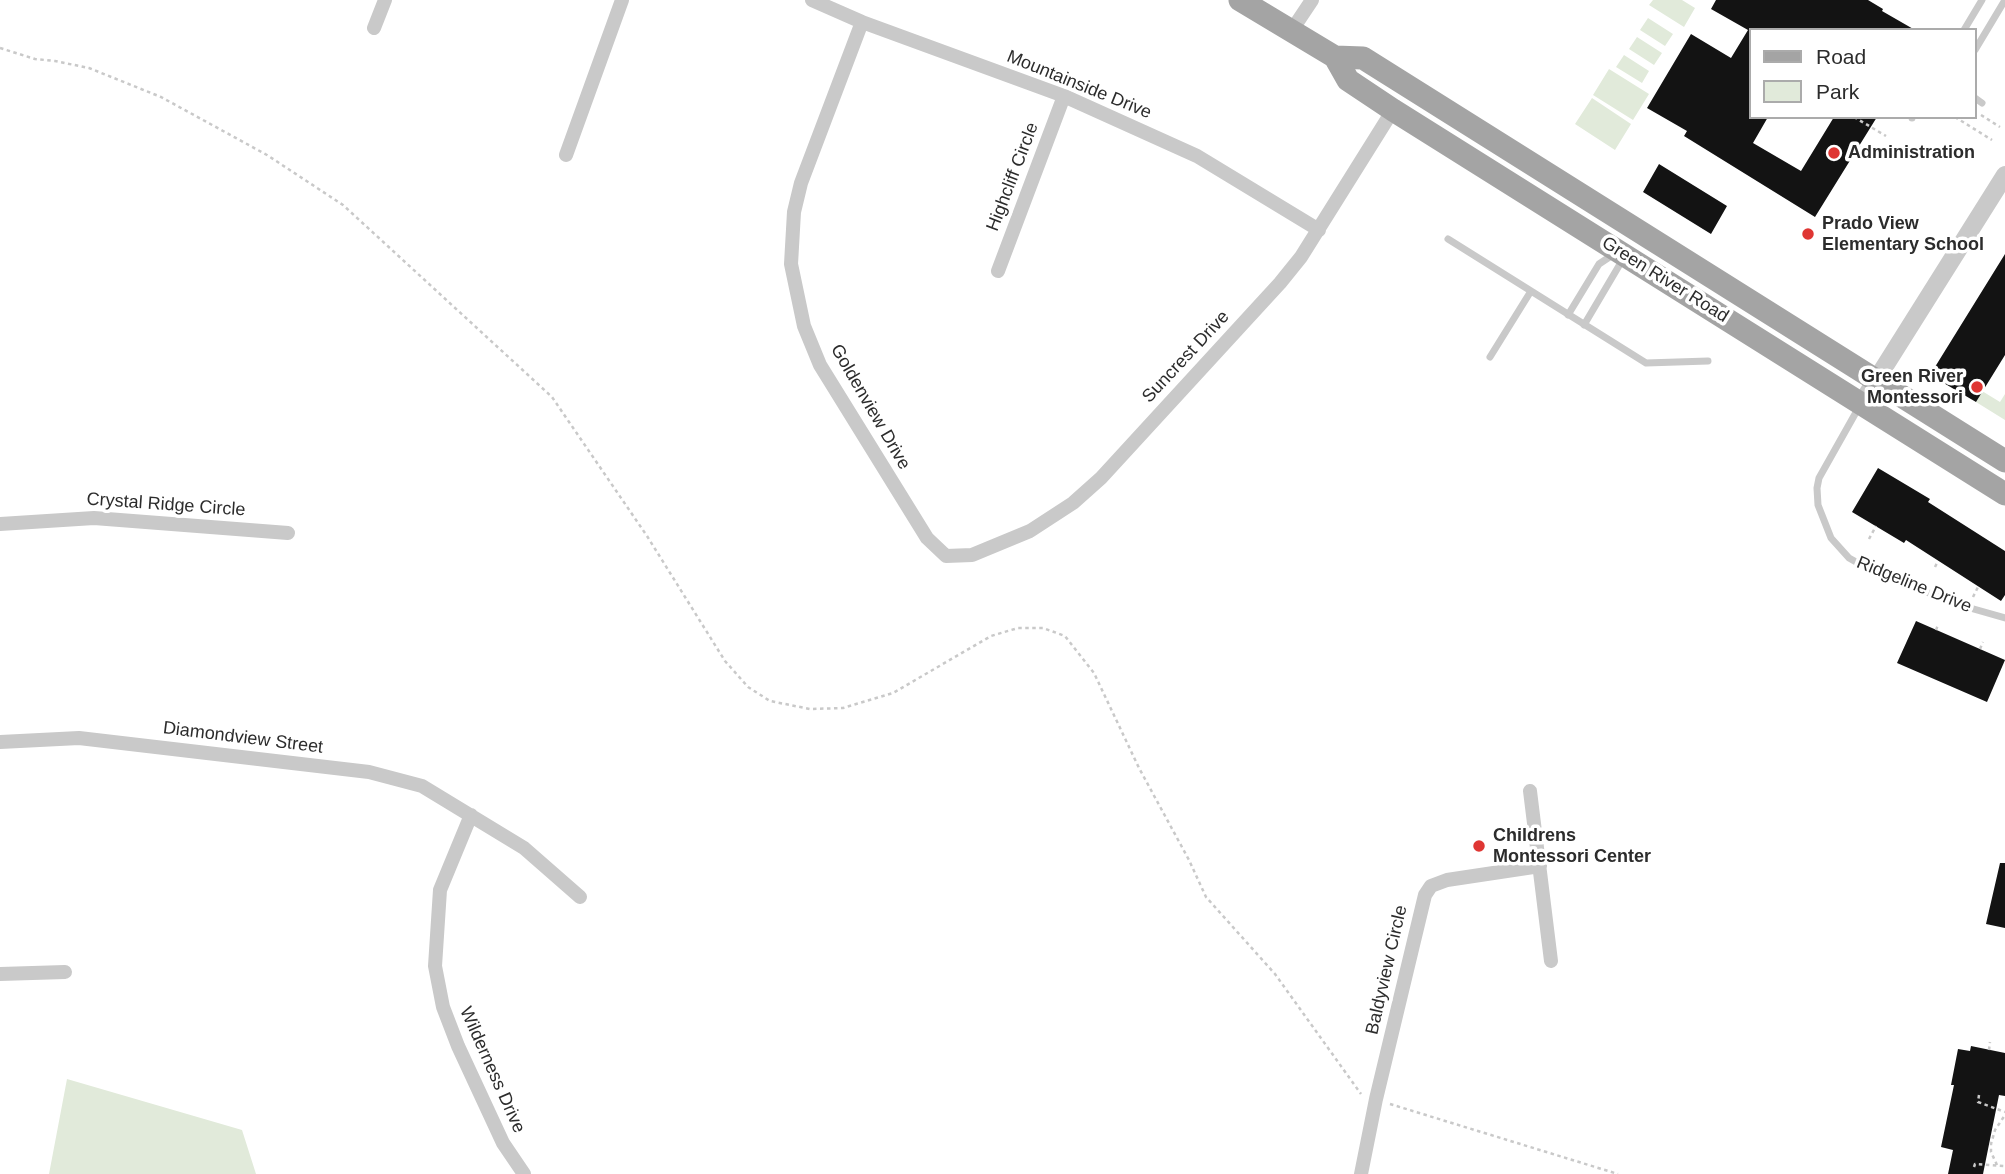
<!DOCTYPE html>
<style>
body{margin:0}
#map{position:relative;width:2005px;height:1174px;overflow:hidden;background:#fff;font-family:Helvetica,sans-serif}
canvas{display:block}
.legend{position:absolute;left:1749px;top:28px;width:228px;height:91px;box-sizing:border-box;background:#fff;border:2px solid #ababab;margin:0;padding:9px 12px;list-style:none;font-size:21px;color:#2c2c2c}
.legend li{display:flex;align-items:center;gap:14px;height:35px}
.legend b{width:35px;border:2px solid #ababab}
</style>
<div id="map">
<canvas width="2005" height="1174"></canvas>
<ul class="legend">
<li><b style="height:9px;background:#a4a4a4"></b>Road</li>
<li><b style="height:19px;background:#e1eada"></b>Park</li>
</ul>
</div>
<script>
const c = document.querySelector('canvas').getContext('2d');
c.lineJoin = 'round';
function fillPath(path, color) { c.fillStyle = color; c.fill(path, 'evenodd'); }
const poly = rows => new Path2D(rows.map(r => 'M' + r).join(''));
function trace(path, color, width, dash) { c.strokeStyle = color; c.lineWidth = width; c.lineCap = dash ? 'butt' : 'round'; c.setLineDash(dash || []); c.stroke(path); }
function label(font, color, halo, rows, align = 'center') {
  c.font = font + ' Helvetica,sans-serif'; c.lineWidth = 7; c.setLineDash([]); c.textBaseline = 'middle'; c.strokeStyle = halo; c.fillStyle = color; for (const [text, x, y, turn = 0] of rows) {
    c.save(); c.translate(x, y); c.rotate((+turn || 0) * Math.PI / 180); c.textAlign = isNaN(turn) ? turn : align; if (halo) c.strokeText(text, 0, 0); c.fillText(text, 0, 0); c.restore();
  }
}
const green = poly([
 [1653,0,1682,0,1695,8,1684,27,1649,5],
 [1648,18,1673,34,1665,46,1640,30],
 [1637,37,1662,53,1654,65,1629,49],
 [1624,55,1649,71,1642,83,1616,67],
 [1609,69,1649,94,1633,120,1593,95],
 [1592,98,1631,124,1615,150,1575,124],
 [1982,391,2000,402,2005,394,2005,420,1976,402],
 [67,1079,242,1130,256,1174,49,1174]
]);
const building = poly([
 [1716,0,1868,0,1883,9,1882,11,1915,30,1751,30,1751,117,1768,117,1753,143,1801,171,1834,117,1877,117,1815,217,1684,136,1687,131,1647,108,1691,34,1731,58,1748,30,1711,9],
 [1659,164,1727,206,1711,234,1643,192],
 [2005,254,2005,355,1976,402,1930,375],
 [1878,468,1930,499,1928,502,2005,551,2005,595,2001,601,1906,540,1904,543,1852,512],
 [1916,621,2005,660,1987,702,1897,663],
 [2000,863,2005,863,2005,928,1986,924],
 [1971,1046,2005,1053,2005,1096,1999,1095,1983,1174,1948,1174,1953,1150,1941,1147,1954,1085,1951,1085,1958,1049,1970,1051]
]);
const path = poly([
 [0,48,35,59,55,61,89,68,161,97,267,155,343,205,552,397,647,536,725,661,748,687,770,701,810,709,843,708,893,693,991,636,1018,628,1043,628,1065,636,1094,673,1139,768,1189,860,1206,897,1275,974,1361,1094],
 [1981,115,2000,127],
 [1854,117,1886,136],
 [1955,117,1992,140],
 [1859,147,1874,156],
 [1869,539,1876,526],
 [1935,567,1938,561],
 [1973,597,1978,587],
 [1936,630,1938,625],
 [1980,649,1983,642],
 [1989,1050,1990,1042],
 [1979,1095,1978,1102,2005,1112],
 [1390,1104,1618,1174],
 [1997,1165,1991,1152,1991,1144,1995,1130,2005,1115],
 [1974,1167,1975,1164,2005,1166]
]);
const service = poly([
 [1964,30,1982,0],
 [1975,50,2005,0],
 [1975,98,1982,103],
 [1912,118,1912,117],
 [1448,239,1646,363,1708,361],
 [1568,315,1599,264,1614,254],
 [1584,325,1623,259],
 [1490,357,1531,291],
 [1859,407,1819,478,1817,488,1818,505,1831,538,1849,558,1865,567,1956,604,2005,618]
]);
const minor = poly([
 [812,0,862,22,1064,96,1197,156,1319,230],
 [862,22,801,183,794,212,791,264,804,326,820,365,927,538,946,556,972,555,1030,531,1073,503,1101,478,1280,283,1301,257,1393,110],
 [374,28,385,0],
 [1292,30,1312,0],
 [566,155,622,0],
 [998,271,1064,96],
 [0,524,94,518,288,533],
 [0,742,79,738,369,772,422,786,524,848,580,897],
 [1530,791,1551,961],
 [471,815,440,890,435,966,443,1007,458,1046,503,1143,524,1174],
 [0,974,65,972],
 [1361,1174,1376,1099,1425,895,1431,886,1447,880,1540,866]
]);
const tertiary = poly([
 [1861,404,2005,175]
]);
const primary = poly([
 [1240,0,1335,57,1348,80,1393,110,2005,494],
 [1335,57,1363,58,2005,461]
]);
const markers = [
 [1834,153,7,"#df3633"],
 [1808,234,7,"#df3633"],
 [1977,387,7,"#df3633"],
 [1479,846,7,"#df3633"]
];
const streetNames = [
 ["Mountainside Drive",1079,85,22],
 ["Highcliff Circle",1013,177,-69],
 ["Green River Road",1665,280,32],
 ["Suncrest Drive",1186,357,-47],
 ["Goldenview Drive",870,407,60],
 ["Crystal Ridge Circle",166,505,4],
 ["Ridgeline Drive",1914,585,22],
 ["Diamondview Street",243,738,7],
 ["Baldyview Circle",1387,970,-77],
 ["Wilderness Drive",492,1070,66]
];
const poiNames = [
 ["Administration",1848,153],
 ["Prado View",1822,224],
 ["Elementary School",1822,245],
 ["Green River",1963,377,"right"],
 ["Montessori",1963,398,"right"],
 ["Childrens",1493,836],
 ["Montessori Center",1493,857]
];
fillPath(green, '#e1eada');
fillPath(building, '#131313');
trace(path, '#c9c9c9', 2.5, [3.5, 3.5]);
trace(service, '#c9c9c9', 7);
trace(minor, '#c9c9c9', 14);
trace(tertiary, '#c9c9c9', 18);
trace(primary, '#a4a4a4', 23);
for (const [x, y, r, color] of markers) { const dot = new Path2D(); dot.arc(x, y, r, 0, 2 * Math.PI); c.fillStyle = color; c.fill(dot); trace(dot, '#fff', 2.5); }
label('18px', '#2c2c2c', '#fff', streetNames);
label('bold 18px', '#2c2c2c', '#fff', poiNames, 'left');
</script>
